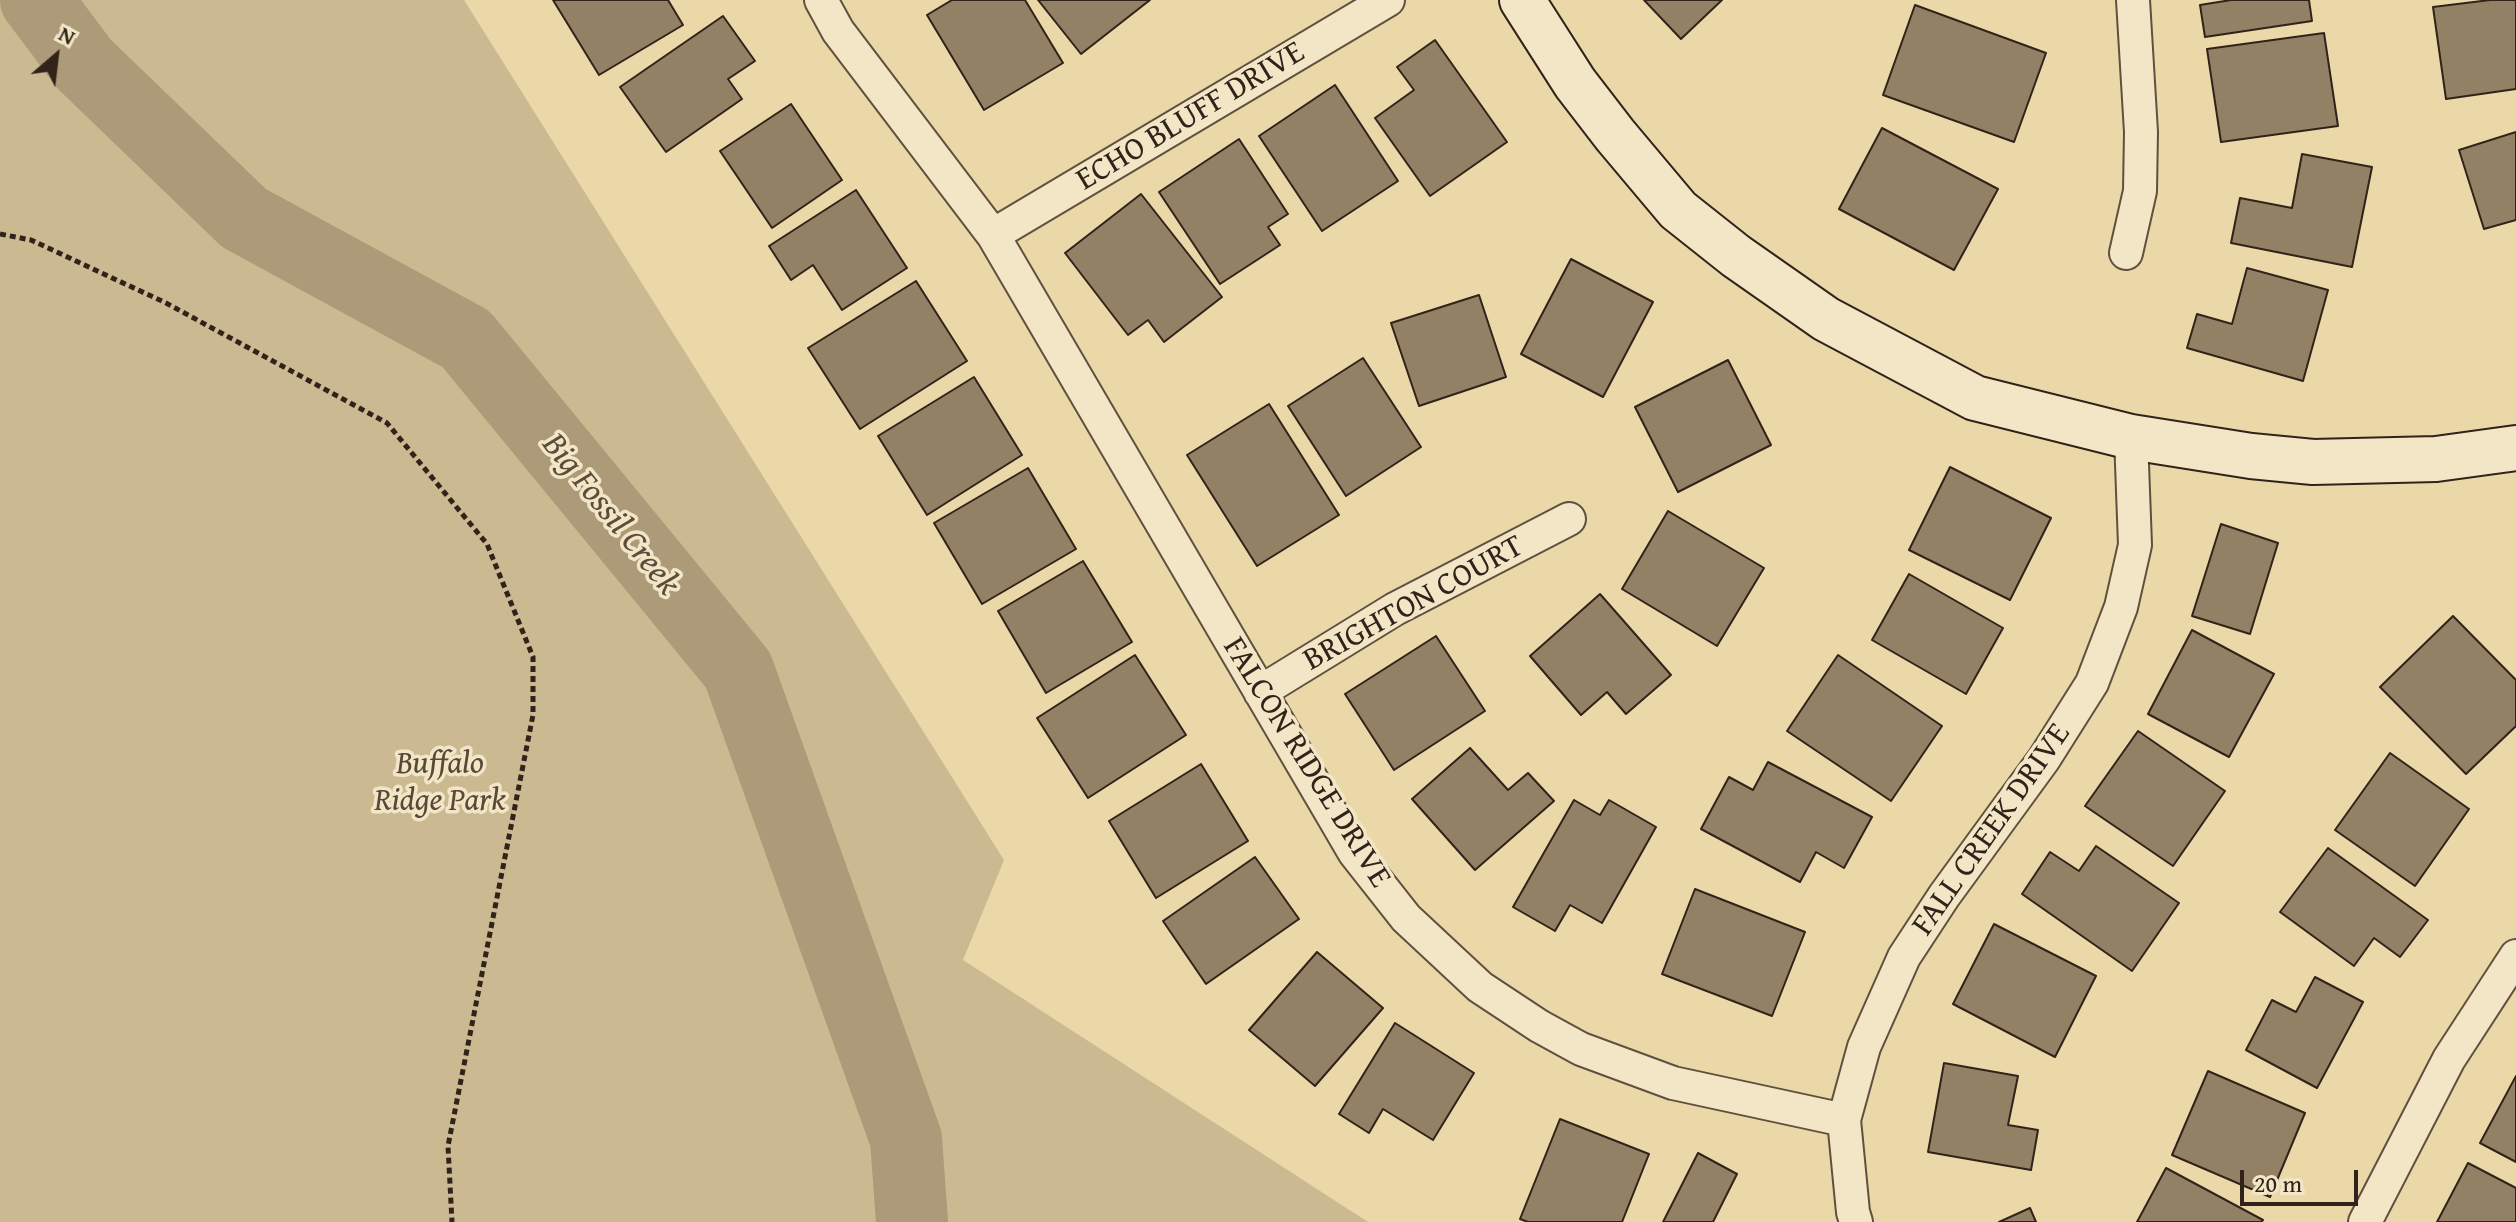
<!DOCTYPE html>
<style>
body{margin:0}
#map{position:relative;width:2516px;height:1222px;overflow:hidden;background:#ebd8a9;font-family:"Gentium Book Plus",serif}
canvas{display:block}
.north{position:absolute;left:16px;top:16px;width:80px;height:80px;-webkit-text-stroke:6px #f2e6c7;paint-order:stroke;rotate:28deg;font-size:22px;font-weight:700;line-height:32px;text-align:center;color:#31231a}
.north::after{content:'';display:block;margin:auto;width:28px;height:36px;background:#31231a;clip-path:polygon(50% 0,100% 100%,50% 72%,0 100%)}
.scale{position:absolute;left:2240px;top:1170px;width:118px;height:36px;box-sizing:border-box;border:4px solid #31231a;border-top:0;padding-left:10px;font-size:24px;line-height:28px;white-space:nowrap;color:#31231a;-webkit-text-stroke:6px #f2e6c7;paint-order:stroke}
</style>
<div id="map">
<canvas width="2516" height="1222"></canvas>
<div class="north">N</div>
<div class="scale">20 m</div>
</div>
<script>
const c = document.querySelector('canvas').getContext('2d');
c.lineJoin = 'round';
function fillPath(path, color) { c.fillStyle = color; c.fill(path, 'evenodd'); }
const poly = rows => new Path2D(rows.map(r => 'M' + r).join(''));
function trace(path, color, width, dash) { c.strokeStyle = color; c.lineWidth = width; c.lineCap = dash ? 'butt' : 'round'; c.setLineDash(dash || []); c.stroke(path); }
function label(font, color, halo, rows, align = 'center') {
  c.font = font + ' "Gentium Book Plus",serif'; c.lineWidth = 7; c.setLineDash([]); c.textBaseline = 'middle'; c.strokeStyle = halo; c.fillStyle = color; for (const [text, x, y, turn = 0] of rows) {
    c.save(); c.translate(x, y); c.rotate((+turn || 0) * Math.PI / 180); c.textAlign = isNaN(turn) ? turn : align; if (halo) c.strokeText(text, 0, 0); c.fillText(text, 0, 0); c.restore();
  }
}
const green = poly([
 [0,0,464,0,1004,860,963,960,1368,1222,0,1222]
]);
const river = poly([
 [36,0,84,64,244,218,466,339,738,670,906,1139,912,1222]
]);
const building = poly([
 [553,0,668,0,683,25,599,75,553,0],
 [952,0,1025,0,1063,63,984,110,927,15,952,0],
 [1038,0,1150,0,1081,54,1038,0],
 [1644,0,1722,0,1681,39,1644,0],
 [2231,0,2309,0,2312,21,2205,37,2200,5,2231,0],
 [2490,0,2516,0,2516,89,2446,99,2433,7,2490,0],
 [1915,5,2046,53,2014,142,1883,95,1915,5],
 [723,16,755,61,728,79,742,99,666,152,620,87,723,16],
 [2324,33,2338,126,2221,142,2207,49,2324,33],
 [1435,40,1507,142,1430,196,1375,118,1414,90,1397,67,1435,40],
 [1335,85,1398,181,1322,231,1259,136,1335,85],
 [791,104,842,180,772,228,720,151,791,104],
 [1882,128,1998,189,1954,270,1839,209,1882,128],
 [2516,132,2516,220,2484,229,2459,150,2516,132],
 [1239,139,1288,214,1268,227,1280,245,1220,284,1159,192,1239,139],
 [2302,154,2372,167,2352,267,2231,243,2240,198,2292,208,2302,154],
 [856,190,907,268,842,310,813,265,791,280,769,246,856,190],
 [1141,194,1222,297,1164,342,1148,320,1128,335,1065,253,1141,194],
 [1571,259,1653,302,1603,397,1521,354,1571,259],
 [2247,268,2328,290,2303,381,2187,348,2197,314,2232,324,2247,268],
 [916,281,967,361,860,429,808,348,916,281],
 [1479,295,1506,377,1419,406,1391,323,1479,295],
 [1363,358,1421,447,1346,496,1288,406,1363,358],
 [1728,360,1771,445,1678,492,1635,407,1728,360],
 [974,377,1022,455,927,515,878,436,974,377],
 [1269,404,1339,515,1257,566,1187,455,1269,404],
 [1950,467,2051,518,2010,600,1909,550,1950,467],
 [1028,468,1076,549,982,604,934,523,1028,468],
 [1668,511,1764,568,1717,646,1622,589,1668,511],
 [2221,524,2278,543,2250,634,2192,616,2221,524],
 [1083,561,1132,642,1046,693,998,611,1083,561],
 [1909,574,2003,628,1966,694,1872,640,1909,574],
 [1600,594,1671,675,1626,714,1607,692,1581,715,1530,656,1600,594],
 [2453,616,2516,680,2516,726,2466,774,2380,687,2453,616],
 [2192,630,2274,674,2229,757,2148,714,2192,630],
 [1436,636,1485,711,1394,770,1345,694,1436,636],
 [1135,655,1186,735,1088,798,1037,718,1135,655],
 [1838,655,1942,726,1891,801,1787,731,1838,655],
 [2138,731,2225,791,2173,866,2085,806,2138,731],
 [1470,748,1508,790,1528,773,1554,801,1475,870,1412,799,1470,748],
 [2390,753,2469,809,2415,886,2335,830,2390,753],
 [1768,762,1872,817,1844,868,1816,852,1800,882,1701,829,1729,777,1753,790,1768,762],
 [1201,764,1248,841,1156,898,1109,821,1201,764],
 [1574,800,1600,815,1609,800,1656,827,1602,923,1570,905,1555,931,1513,907,1574,800],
 [2096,846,2179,903,2132,971,2022,894,2050,852,2079,871,2096,846],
 [2328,848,2428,920,2400,957,2374,938,2354,966,2280,912,2328,848],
 [1255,857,1299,919,1206,984,1163,921,1255,857],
 [1695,889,1805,932,1772,1016,1662,974,1695,889],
 [1994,924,2096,976,2055,1057,1953,1004,1994,924],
 [1317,952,1383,1008,1315,1086,1249,1030,1317,952],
 [2315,977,2363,1002,2317,1088,2246,1050,2272,1000,2296,1012,2315,977],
 [1395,1023,1474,1073,1433,1140,1383,1109,1369,1133,1339,1114,1395,1023],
 [1944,1063,2018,1076,2008,1125,2038,1130,2031,1170,1928,1152,1944,1063],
 [2208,1071,2305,1113,2270,1197,2172,1155,2208,1071],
 [2516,1076,2516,1162,2480,1143,2516,1076],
 [1560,1119,1649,1154,1622,1222,1528,1222,1520,1219,1560,1119],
 [1698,1153,1737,1174,1713,1222,1663,1222,1698,1153],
 [2468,1163,2516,1188,2516,1222,2437,1222,2468,1163],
 [2166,1168,2263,1220,2261,1222,2137,1222,2166,1168],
 [2030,1208,2036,1222,1999,1222,2030,1208]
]);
const path = poly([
 [0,234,31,240,166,303,387,423,487,544,533,657,533,715,448,1146,452,1222]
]);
const street = poly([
 [821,0,838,31,993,235,1354,852,1406,918,1480,987,1539,1026,1581,1049,1673,1083,1844,1120],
 [993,235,1388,0],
 [2126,253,2140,191,2141,132,2133,0],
 [1260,692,1395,609,1569,519],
 [1856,1222,1853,1212,1844,1120,1864,1047,1904,957,1944,896,2044,759,2092,683,2121,607,2135,545,2131,437],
 [2365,1222,2449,1059,2516,956]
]);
const secondary = poly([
 [1522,0,1575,83,1615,135,1678,210,1736,256,1826,319,1975,398,2131,437,2251,456,2313,462,2436,459,2516,448]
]);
const streetNames = [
 ["ECHO BLUFF DRIVE",1191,117,-31],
 ["BRIGHTON COURT",1414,604,-29],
 ["FALCON RIDGE DRIVE",1306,763,58],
 ["FALL CREEK DRIVE",1992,830,-55]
];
const parkNames = [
 ["Buffalo",440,765],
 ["Ridge Park",440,802]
];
const waterNames = [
 ["Big Fossil Creek",610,515,51]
];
fillPath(green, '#cbb991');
trace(river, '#ac9a78', 72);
fillPath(building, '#928164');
trace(building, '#31231a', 2);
trace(street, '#60503e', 36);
trace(secondary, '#31231a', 48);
trace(path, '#31231a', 5, [6, 4]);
trace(street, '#f2e6c7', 32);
trace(secondary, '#f2e6c7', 44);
label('32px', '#31231a', '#f2e6c7', streetNames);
label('italic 32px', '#584838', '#f2e6c7', parkNames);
label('italic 34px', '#5c4d3b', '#f2e6c7', waterNames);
</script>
